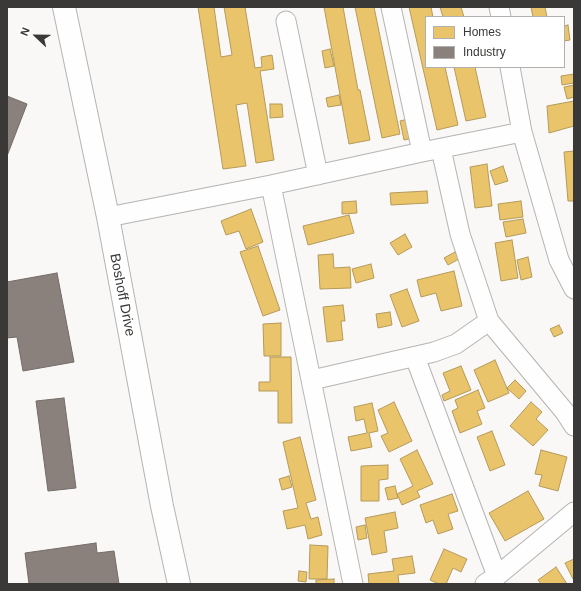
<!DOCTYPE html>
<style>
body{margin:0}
#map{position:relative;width:581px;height:591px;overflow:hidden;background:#faf8f6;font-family:Arial,sans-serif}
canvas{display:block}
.frame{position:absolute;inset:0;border:8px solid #3a3937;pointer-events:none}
.legend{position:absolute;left:425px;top:16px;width:140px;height:52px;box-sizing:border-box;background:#fff;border:1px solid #b0b0af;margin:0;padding:5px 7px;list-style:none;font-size:12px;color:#3a3937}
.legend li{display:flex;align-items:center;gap:8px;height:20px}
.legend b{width:20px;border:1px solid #b0b0af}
.north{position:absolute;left:16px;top:16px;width:40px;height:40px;-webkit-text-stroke:3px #fff;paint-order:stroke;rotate:292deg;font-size:11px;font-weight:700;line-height:16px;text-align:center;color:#3a3937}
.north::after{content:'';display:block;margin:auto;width:14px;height:18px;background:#3a3937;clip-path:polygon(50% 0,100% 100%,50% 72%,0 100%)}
</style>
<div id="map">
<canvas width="581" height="591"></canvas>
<div class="frame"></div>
<ul class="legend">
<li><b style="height:11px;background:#e9c46a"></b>Homes</li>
<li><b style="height:11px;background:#8a817c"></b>Industry</li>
</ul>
<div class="north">N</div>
</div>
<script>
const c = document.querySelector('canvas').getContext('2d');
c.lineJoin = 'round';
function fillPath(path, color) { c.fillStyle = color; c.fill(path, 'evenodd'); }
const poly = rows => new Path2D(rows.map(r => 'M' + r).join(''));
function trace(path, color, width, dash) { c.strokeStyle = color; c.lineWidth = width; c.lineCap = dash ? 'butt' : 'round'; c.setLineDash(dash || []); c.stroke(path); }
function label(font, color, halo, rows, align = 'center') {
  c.font = font + ' Arial,sans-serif'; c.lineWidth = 4; c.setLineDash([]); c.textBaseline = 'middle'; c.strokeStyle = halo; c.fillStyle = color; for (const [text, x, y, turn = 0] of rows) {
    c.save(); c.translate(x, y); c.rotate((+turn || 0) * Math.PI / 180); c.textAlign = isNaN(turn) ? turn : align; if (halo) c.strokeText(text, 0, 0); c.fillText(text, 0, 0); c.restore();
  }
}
const homes = poly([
 [198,7,214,7,221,57,232,55,224,7,245,7,255,68,262,67,261,57,272,55,274,69,260,71,274,160,256,163,247,103,236,105,246,166,223,169,198,7],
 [324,7,343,7,358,90,360,90,370,140,349,144,324,7],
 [355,7,374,7,400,134,382,138,355,7],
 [409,7,431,7,433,17,426,17,426,67,445,67,458,125,437,130,409,7],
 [440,7,461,7,464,17,443,17,440,7],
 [531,7,545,7,547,17,533,17,531,7],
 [568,25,570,40,564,41,564,26,568,25],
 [330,49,334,66,325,68,322,51,330,49],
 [454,67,475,67,486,117,466,121,454,67],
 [574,74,574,83,562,85,561,76,574,74],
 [574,85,574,97,567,99,564,87,574,85],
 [339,95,341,105,328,107,326,98,339,95],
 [574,101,574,126,549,133,547,106,574,101],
 [270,104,282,104,283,117,270,118,270,104],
 [408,119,413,138,404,140,400,121,408,119],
 [574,151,574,201,568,201,564,152,574,151],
 [487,164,492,206,475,208,470,167,487,164],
 [503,166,508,181,495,185,490,171,503,166],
 [427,191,428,203,391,205,390,193,427,191],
 [356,201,357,213,342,214,342,202,356,201],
 [521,201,523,217,500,220,498,204,521,201],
 [251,209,263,242,246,249,239,231,226,235,221,221,251,209],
 [349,215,354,233,308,245,303,226,349,215],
 [523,219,526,233,506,237,503,222,523,219],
 [405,234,412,247,398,255,390,243,405,234],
 [512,240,518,278,501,281,495,243,512,240],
 [258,246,280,310,263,316,240,252,258,246],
 [455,252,459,259,448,265,444,258,455,252],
 [333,254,334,268,350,267,351,288,320,289,318,255,333,254],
 [528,257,532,277,521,280,517,260,528,257],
 [371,264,374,278,356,283,352,269,371,264],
 [454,271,462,306,441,311,436,293,421,297,417,280,454,271],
 [407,289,419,321,402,327,390,295,407,289],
 [343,305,345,321,341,321,343,340,327,342,323,307,343,305],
 [390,312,392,325,378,328,376,314,390,312],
 [281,323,281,356,264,356,263,324,281,323],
 [559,325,563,333,554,337,550,329,559,325],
 [270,357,291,357,292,423,278,423,278,391,259,391,259,382,270,382,270,357],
 [495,360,509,393,488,402,474,370,495,360],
 [461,366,471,390,444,401,442,395,450,391,443,373,461,366],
 [515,380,526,391,519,399,507,388,515,380],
 [478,390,485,408,477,411,482,424,460,433,452,411,458,408,455,400,478,390],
 [394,402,412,441,389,452,381,436,388,433,378,410,394,402],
 [531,402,542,412,536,419,548,430,533,446,510,426,531,402],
 [372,403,378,431,369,433,372,447,351,451,348,437,367,433,364,419,356,421,354,407,372,403],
 [492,431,505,465,490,471,477,437,492,431],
 [300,437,316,500,306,503,311,519,318,517,322,535,308,539,305,525,287,529,283,511,298,508,283,442,300,437],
 [417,450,433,484,417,491,420,497,402,505,397,494,413,486,400,459,417,450],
 [541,450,567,457,558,491,539,486,542,475,535,474,541,450],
 [388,465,388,479,379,480,379,501,361,501,361,466,388,465],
 [289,476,292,487,282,490,279,479,289,476],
 [395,486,398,498,388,500,385,488,395,486],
 [528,491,544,519,505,541,489,513,528,491],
 [452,494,458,511,448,514,453,529,438,534,433,520,426,523,420,505,452,494],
 [395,512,398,528,384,531,387,552,372,555,365,518,395,512],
 [365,525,367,538,358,540,356,527,365,525],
 [310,545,328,546,327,579,309,579,310,545],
 [444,549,467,559,461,572,453,568,446,584,439,584,430,580,444,549],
 [412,556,415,573,398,575,399,584,369,584,368,574,394,571,392,559,412,556],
 [574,559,574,579,573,579,565,563,574,559],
 [556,567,567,584,541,584,538,580,556,567],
 [299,571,307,572,306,582,298,581,299,571],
 [334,579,334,584,316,584,316,580,334,579]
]);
const industry = poly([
 [7,96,27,104,7,156,7,96],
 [57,273,74,362,23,371,17,337,7,338,7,282,57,273],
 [64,398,76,488,48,491,36,401,64,398],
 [96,543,97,553,114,551,119,584,29,584,25,553,96,543]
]);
const minor = poly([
 [391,7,422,152],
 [499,7,501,17],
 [286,21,318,175],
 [510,67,522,132,559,260,574,289],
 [108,217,271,185],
 [489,321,565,412,574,426],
 [415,357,497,576],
 [312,380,434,352,456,344,489,321,460,234,441,149],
 [353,584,271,185,422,152,522,132],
 [485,584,497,576,574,512]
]);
const major = poly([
 [64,7,108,217,162,506,179,584]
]);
const streetNames = [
 ["Boshoff Drive",122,295,79]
];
fillPath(homes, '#e9c46a');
trace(homes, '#b49a5b', 1);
fillPath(industry, '#8a817c');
trace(industry, '#726b67', 1);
trace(minor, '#b5b4b3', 21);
trace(major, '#b5b4b3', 24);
trace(minor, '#fefefe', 19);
trace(major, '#fefefe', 22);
label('14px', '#3a3937', '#fff', streetNames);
</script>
